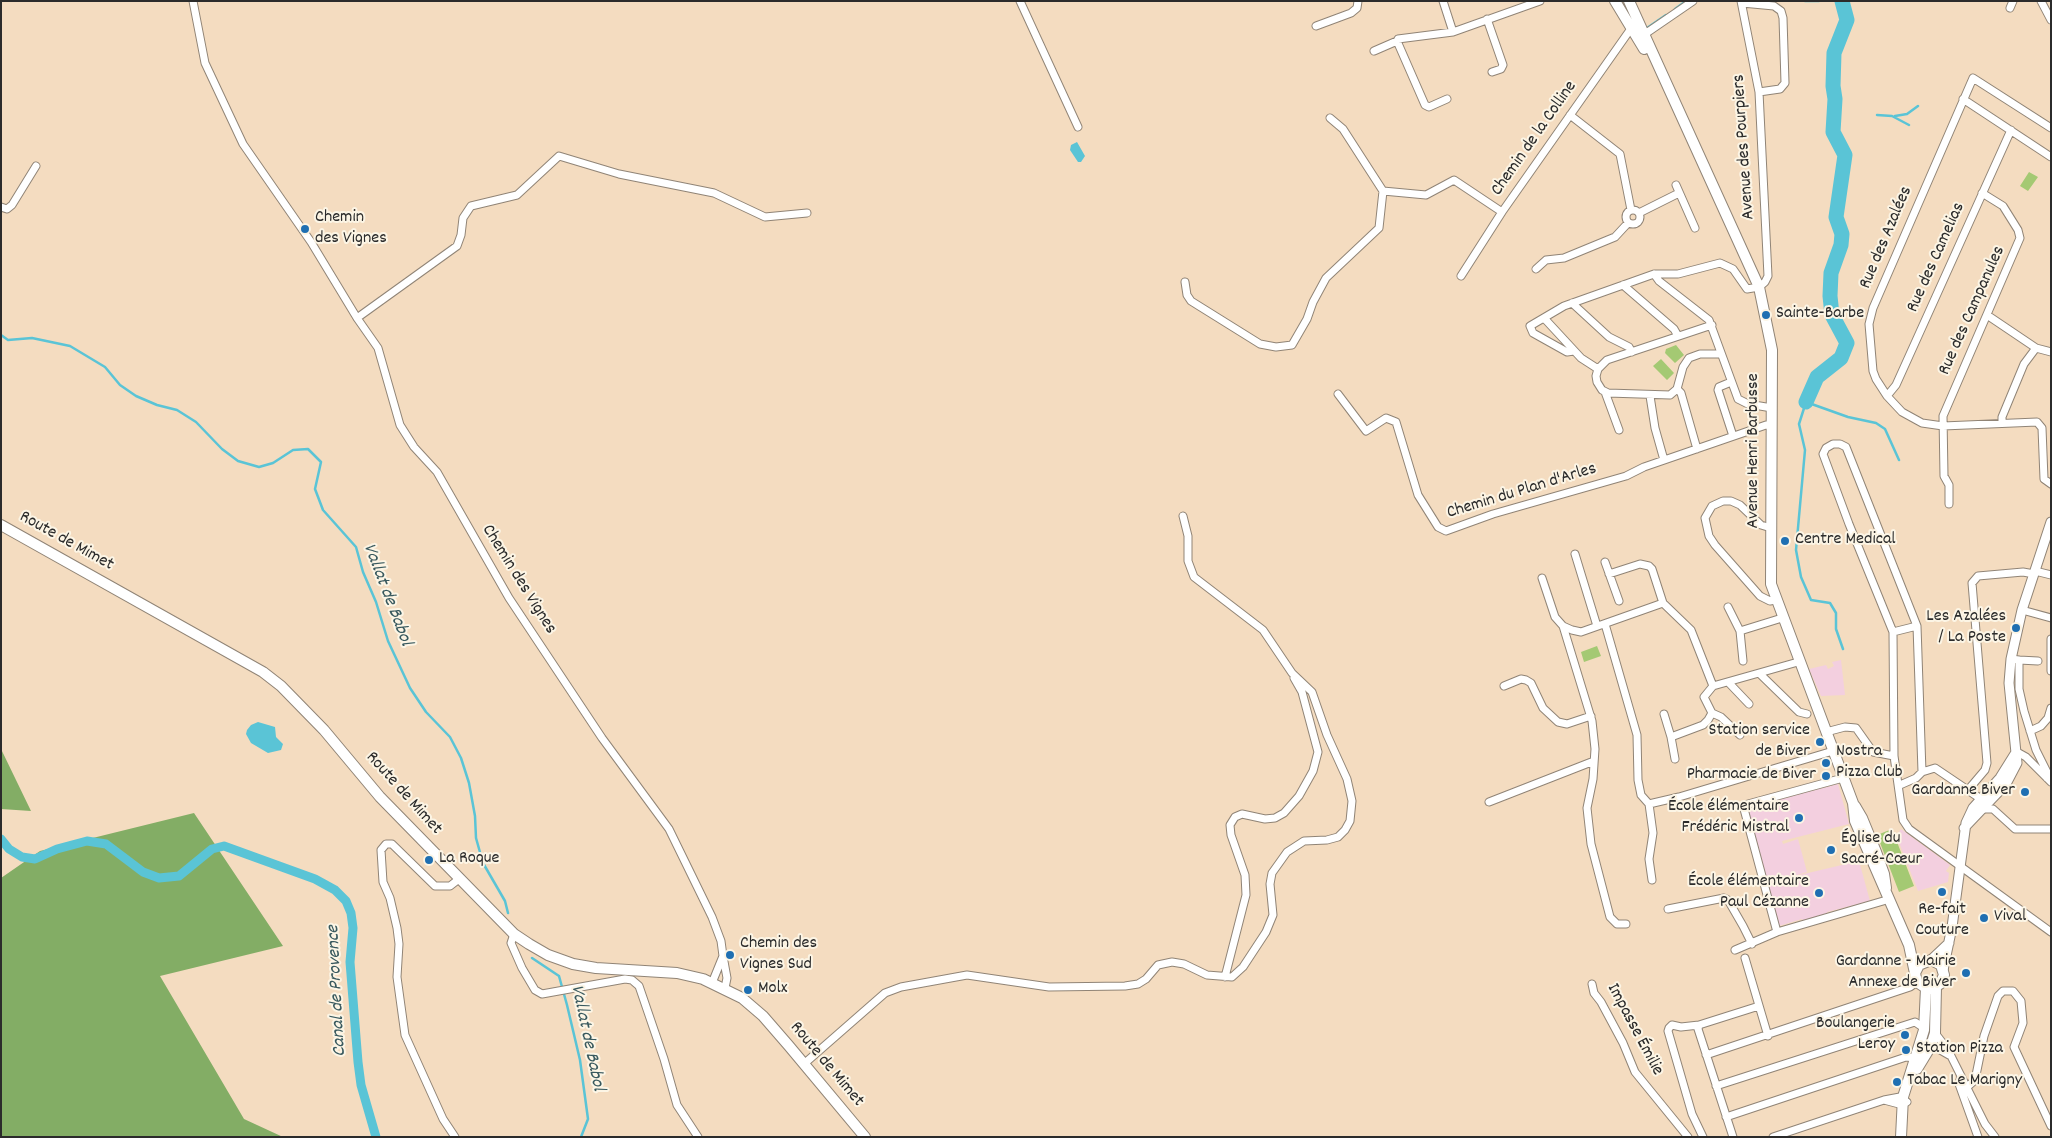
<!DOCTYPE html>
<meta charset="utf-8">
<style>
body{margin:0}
#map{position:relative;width:2052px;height:1138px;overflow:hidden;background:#f4dcc0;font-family:Dekko,sans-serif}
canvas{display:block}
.frame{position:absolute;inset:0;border:2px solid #2b2b2b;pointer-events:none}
</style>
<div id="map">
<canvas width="2052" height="1138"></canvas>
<div class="frame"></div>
</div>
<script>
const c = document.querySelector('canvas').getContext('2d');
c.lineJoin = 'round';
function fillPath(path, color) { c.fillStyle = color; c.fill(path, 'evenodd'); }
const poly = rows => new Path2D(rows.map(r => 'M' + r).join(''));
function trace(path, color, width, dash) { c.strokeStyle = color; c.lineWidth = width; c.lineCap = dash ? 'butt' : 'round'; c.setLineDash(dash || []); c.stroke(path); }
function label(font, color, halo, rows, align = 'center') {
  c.font = font + ' Dekko,sans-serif'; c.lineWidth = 4; c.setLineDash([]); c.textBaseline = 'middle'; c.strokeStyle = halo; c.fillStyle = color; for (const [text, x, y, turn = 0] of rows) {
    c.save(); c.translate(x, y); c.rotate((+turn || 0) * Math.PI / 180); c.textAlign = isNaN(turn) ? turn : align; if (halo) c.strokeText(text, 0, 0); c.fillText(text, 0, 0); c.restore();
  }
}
const built = poly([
 [1841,660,1845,695,1821,696,1809,669,1826,665,1828,669,1834,666,1832,662],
 [1838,784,1849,824,1782,841,1783,844,1798,839,1807,872,1791,877,1859,861,1870,901,1827,912,1828,916,1804,923,1802,919,1779,926,1747,808],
 [1901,829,1950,865,1946,871,1949,873,1948,882,1918,891,1898,840,1900,837,1897,835]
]);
const green = poly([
 [2029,172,2038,177,2028,191,2020,186],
 [1676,345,1684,355,1675,363,1665,353,1666,349],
 [1661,359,1674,373,1667,380,1653,366],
 [1597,646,1601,656,1584,662,1581,652],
 [1892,829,1914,886,1899,892,1877,835]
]);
const forest = poly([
 [1,749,31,811,1,809],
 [194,813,283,946,160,976,244,1119,283,1137,1,1137,1,878,40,851]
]);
const water = poly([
 [1077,142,1085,156,1081,162,1078,162,1070,150,1071,145],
 [258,722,275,727,276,737,283,744,281,750,268,753,251,743,246,734,247,730,251,725]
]);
const stream = poly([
 [1805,1,1819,1],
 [1675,9,1686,1],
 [1647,28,1666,15],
 [1877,115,1892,116,1909,125],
 [1895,116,1907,114,1918,106],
 [1,335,8,340,32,338,70,346,105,367,120,385,136,396,157,405,177,410,196,422,222,449,238,461,259,467,273,463,293,450,308,449,321,462,315,489,323,510,356,547,363,572,376,602,388,641,410,688,426,712,450,737,461,758,469,783,475,816,476,838,483,863,505,901,508,913],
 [1843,649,1836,629,1836,613,1830,603,1811,600,1801,577,1796,550,1805,450,1799,424,1806,402,1848,417,1876,423,1885,429,1899,460],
 [532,958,559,976,567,1005,580,1060,588,1119,581,1137]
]);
const canal = poly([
 [1,839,9,849,22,857,35,859,57,849,87,841,106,844,143,872,159,878,179,876,212,849,224,846,315,879,335,890,346,901,351,913,353,928,350,962,358,1062,361,1085,376,1137]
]);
const river = poly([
 [1806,402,1817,377,1841,358,1847,343,1832,315,1830,296,1831,273,1841,245,1842,234,1836,217,1845,155,1833,132,1835,99,1833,86,1834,53,1847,20,1842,1]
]);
const minor = poly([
 [193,1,205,63,243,144,311,242,357,318,378,348,400,425,414,447,437,472,509,598,602,738,669,829,712,917,721,941,723,956],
 [1020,1,1078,127],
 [1443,1,1453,32],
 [2041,1,2051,20],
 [1742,3,1774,6,1781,11,1783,18,1785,83,1780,89,1759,92],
 [2010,8,2013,1],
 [1487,19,1503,65,1501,69,1492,72],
 [1316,26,1351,13,1357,8,1358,1],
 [1642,36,1693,1],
 [1374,51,1397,41],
 [1447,99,1429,107,1425,105,1397,41,1398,39,1453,32,1540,1],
 [1963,99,2051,157],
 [1570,115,1620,154,1631,210],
 [1330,118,1343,129,1383,191,1426,195,1454,180,1502,212],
 [2051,128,1973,78,1873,308,1869,324,1873,371,1876,379,1887,396,1902,412,1922,423,1943,426,2037,422,2042,428,2044,479,2051,484],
 [1676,185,1695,228],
 [1,207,7,209,12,205,36,166],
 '1626 217a7 7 0 1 1 14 0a7 7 0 1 1-14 0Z',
 [1639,213,1679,193],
 [1536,269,1546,260,1564,258,1615,237,1628,223],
 [1654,274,1659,281,1709,320,1738,399,1748,404,1772,408],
 [1461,276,1502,212,1630,30,1634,27],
 [1185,282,1187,295,1191,301,1260,344,1276,347,1292,345,1307,319,1313,302,1326,278,1379,228,1383,191],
 [1623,285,1674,329,1678,336],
 [1572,303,1609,337,1629,347,1632,352],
 [1987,315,2036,348,2051,352],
 [357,318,457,246,461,235,463,218,471,206,517,195,559,156,619,174,714,193,765,217,807,213],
 [1544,318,1581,358,1598,369],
 [1712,325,1607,360,1598,369,1596,376,1597,382,1602,390,1608,393,1670,395,1677,389,1683,367,1689,358,1700,354,1721,354],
 [1574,351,1567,352,1533,333,1530,326,1564,306,1654,274,1678,274,1720,263,1733,269,1747,289,1759,287,1765,282,1768,276,1759,92,1741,1],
 [1731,382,1719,387,1718,390,1733,436],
 [1677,389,1681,393,1697,449],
 [1605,392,1619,430],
 [1338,394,1366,431,1386,418,1396,422,1418,495,1438,527,1446,531,1493,514,1626,476,1644,467,1766,425,1772,426],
 [1650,396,1655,428,1664,460],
 [1887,396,1896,385,2011,130],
 [2002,423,2002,417,2024,364,2036,348],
 [1949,504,1949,485,1944,476,1943,416,2020,238,2018,230,2003,206,1982,193],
 [1771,528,1761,525,1740,505,1731,501,1723,501,1712,506,1705,518,1709,536,1715,545,1760,596,1770,601,1775,600],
 [1575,554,1597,626],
 [1605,562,1619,601],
 [2035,571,2051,575],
 [1609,574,1640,564,1649,566,1652,569,1663,603],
 [1542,578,1555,617,1563,626,1572,630,1581,632,1663,603,1691,630,1713,686,1798,662],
 [1728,607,1740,631,1743,661],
 [2022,610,2051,618],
 [1605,624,1637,735,1638,780,1641,795,1649,804,1679,797,1833,751],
 [1563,626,1592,721,1595,749,1593,779,1587,808,1591,844,1610,917,1617,924,1626,924],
 [1740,631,1782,618],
 [1893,632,1917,626],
 [2051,639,2051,671],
 [2011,659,2019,660,2019,689,2024,711,2036,750,2048,774,2047,778],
 [2019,660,2038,661],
 [1760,674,1799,712,1807,714],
 [1729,683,1749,704],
 [1504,686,1521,679,1526,680,1531,683,1543,708,1558,722,1567,724,1591,716],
 [1712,713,1721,717,1740,735],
 [1664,714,1671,737],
 [2030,731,2041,726,2048,718,2051,708],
 [1826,732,1845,727,1856,728,1873,752,1894,756],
 [2017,752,2026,757,2051,782],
 [1675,759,1671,737,1703,725,1708,720,1712,713,1704,697,1713,686],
 [1922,772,1917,626,1846,447,1840,444,1833,444,1826,448,1823,454,1849,524,1893,632,1894,756,1903,820,1909,829,2051,932],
 [1843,778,1748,804,1744,809,1777,932,1890,899],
 [1900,785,1916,778,1922,772,1935,768,1981,799],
 [1968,790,1985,770,1987,763,1972,583,1978,576,2023,572,2034,574],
 [1489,802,1594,761],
 [1649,804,1653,833,1649,859,1652,880],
 [1982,809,1993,809,2015,829,2051,829],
 [1668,909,1724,898,1728,900,1743,926,1752,944],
 [514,934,511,943,522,968,535,990,542,994,625,979,632,980,639,986,664,1059,677,1105,698,1137],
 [1735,950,1777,932],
 [1745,958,1768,1036],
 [1225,977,1246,895,1245,875,1231,835,1230,825,1235,817,1242,814,1265,819,1275,818,1284,813,1299,796,1313,771,1318,752,1302,692,1294,678],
 [712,983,723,956,727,978,725,988],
 [1592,984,1594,993,1601,1002,1623,1043,1635,1072,1688,1137],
 [1699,1025,1698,1029,1733,1137],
 [1935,1033,1948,1050,1985,1124,1995,1137],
 [1928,1043,1949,1055],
 [1706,1055,1910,987,1917,982],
 [805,1063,885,993,901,987,967,975,1049,987,1125,986,1138,984,1146,979,1158,965,1172,962,1184,964,1207,975,1232,977,1243,967,1266,932,1273,915,1270,884,1272,873,1287,852,1304,841,1327,840,1338,837,1345,830,1350,821,1352,801,1347,779,1327,735,1312,692,1292,673,1263,630,1194,577,1188,561,1188,536,1183,516],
 [1961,1076,1959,1084,1978,1137],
 [1716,1086,1915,1022,1924,1028],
 [1967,1087,1975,1080,1984,1036,1998,996,2003,991,2013,991,2021,1001,2023,1023,2014,1047,2051,1126],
 [1900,1097,1907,1102,1899,1104,1884,1100,1900,1097],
 [1726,1117,1906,1057,1915,1058],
 [455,1137,443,1119,405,1035,397,977,399,944,397,928,390,898,383,882,381,850,386,844,392,844,435,886,450,886,459,879],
 [1703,1137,1692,1114,1668,1031,1669,1028,1672,1025,1681,1027,1699,1025,1759,1006],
 [1773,1137,1884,1100]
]);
const tertiary = poly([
 [1964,828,2006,784,2017,763,2009,683,2011,659,2022,610,2051,522],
 [1931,960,1949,943],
 [1943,970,1952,927,1966,823,1973,808,2000,778,2015,754]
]);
const secondary = poly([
 [1615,1,1644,49],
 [1629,1,1759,287,1772,350,1771,584,1853,803,1855,821,1909,945,1916,978,1917,982,1926,988,1931,989,1940,984,1944,975,1941,965,1931,960,1919,965,1915,973],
 [1,525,263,672,281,686,324,730,380,797,514,934,529,944,548,955,573,964,596,968,677,973,703,979,742,998,763,1016,789,1046,865,1137],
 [1855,806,1862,818,1876,852,1884,874,1886,888],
 [1917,1069,1931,1046,1935,1033,1936,987],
 [1901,1137,1903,1097,1924,1030,1926,988]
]);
const markers = [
 [305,229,5,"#1f6fb2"],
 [1766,315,5,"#1f6fb2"],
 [1785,541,5,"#1f6fb2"],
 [2016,628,5,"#1f6fb2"],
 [1820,742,5,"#1f6fb2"],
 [1826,763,5,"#1f6fb2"],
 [1826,776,5,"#1f6fb2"],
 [2025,792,5,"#1f6fb2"],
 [1799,818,5,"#1f6fb2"],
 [1831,850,5,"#1f6fb2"],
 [429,860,5,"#1f6fb2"],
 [1942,892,5,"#1f6fb2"],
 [1819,893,5,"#1f6fb2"],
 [1984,918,5,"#1f6fb2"],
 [730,955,5,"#1f6fb2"],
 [1966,973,5,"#1f6fb2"],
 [748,990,5,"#1f6fb2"],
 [1905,1035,5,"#1f6fb2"],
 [1906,1050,5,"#1f6fb2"],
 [1897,1082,5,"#1f6fb2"]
];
const streetNames = [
 ["Chemin de la Colline",1535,139,-55],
 ["Avenue des Pourpiers",1745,147,-94],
 ["Rue des Azalées",1887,238,-67],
 ["Rue des Camelias",1937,258,-66],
 ["Rue des Campanules",1973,311,-66],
 ["Avenue Henri Barbusse",1755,451,-90],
 ["Chemin du Plan d'Arles",1522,492,-17],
 ["Route de Mimet",66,542,29],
 ["Chemin des Vignes",518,580,58],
 ["Route de Mimet",403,794,48],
 ["Impasse Émilie",1634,1030,62],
 ["Route de Mimet",826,1065,50]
];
const poiNames = [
 ["Chemin",315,219],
 ["des Vignes",315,240],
 ["Sainte-Barbe",1776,315],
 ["Centre Medical",1795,541],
 ["Les Azalées",2006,618,"right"],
 ["/ La Poste",2006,639,"right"],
 ["Station service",1810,732,"right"],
 ["de Biver",1810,753,"right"],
 ["Nostra",1836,753],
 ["Pizza Club",1836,774],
 ["Pharmacie de Biver",1816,776,"right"],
 ["Gardanne Biver",2015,792,"right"],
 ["École élémentaire",1789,808,"right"],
 ["Frédéric Mistral",1789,829,"right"],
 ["Église du",1841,840],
 ["Sacré-Cœur",1841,861],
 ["La Roque",439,860],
 ["École élémentaire",1809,883,"right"],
 ["Paul Cézanne",1809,904,"right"],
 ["Re-fait",1942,911,"center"],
 ["Couture",1942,932,"center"],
 ["Vival",1994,918],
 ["Chemin des",740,945],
 ["Vignes Sud",740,966],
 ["Gardanne - Mairie",1956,963,"right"],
 ["Annexe de Biver",1956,984,"right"],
 ["Molx",758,990],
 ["Boulangerie",1895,1025,"right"],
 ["Leroy",1895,1046,"right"],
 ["Station Pizza",1916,1050],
 ["Tabac Le Marigny",1907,1082]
];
const waterNames = [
 ["Vallat de Babol",386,595,69],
 ["Canal de Provence",338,991,-93],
 ["Vallat de Babol",586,1038,78]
];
fillPath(built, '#f3cfdf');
fillPath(green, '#a4c973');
fillPath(forest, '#83ad65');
fillPath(water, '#5ac4d6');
trace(stream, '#5ac4d6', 2.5);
trace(canal, '#5ac4d6', 9);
trace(river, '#5ac4d6', 15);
trace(minor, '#908476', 9);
trace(tertiary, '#908476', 11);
trace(secondary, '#908476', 12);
trace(minor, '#fff', 7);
trace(tertiary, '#fff', 9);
trace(secondary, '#fff', 10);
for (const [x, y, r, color] of markers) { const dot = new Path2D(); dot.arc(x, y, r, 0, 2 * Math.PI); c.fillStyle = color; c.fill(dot); trace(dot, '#fcf5e5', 2); }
label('18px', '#2b2b2b', '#fcf5e5', streetNames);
label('18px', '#2b2b2b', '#fcf5e5', poiNames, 'left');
label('italic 19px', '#39595e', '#fcf5e5', waterNames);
</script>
